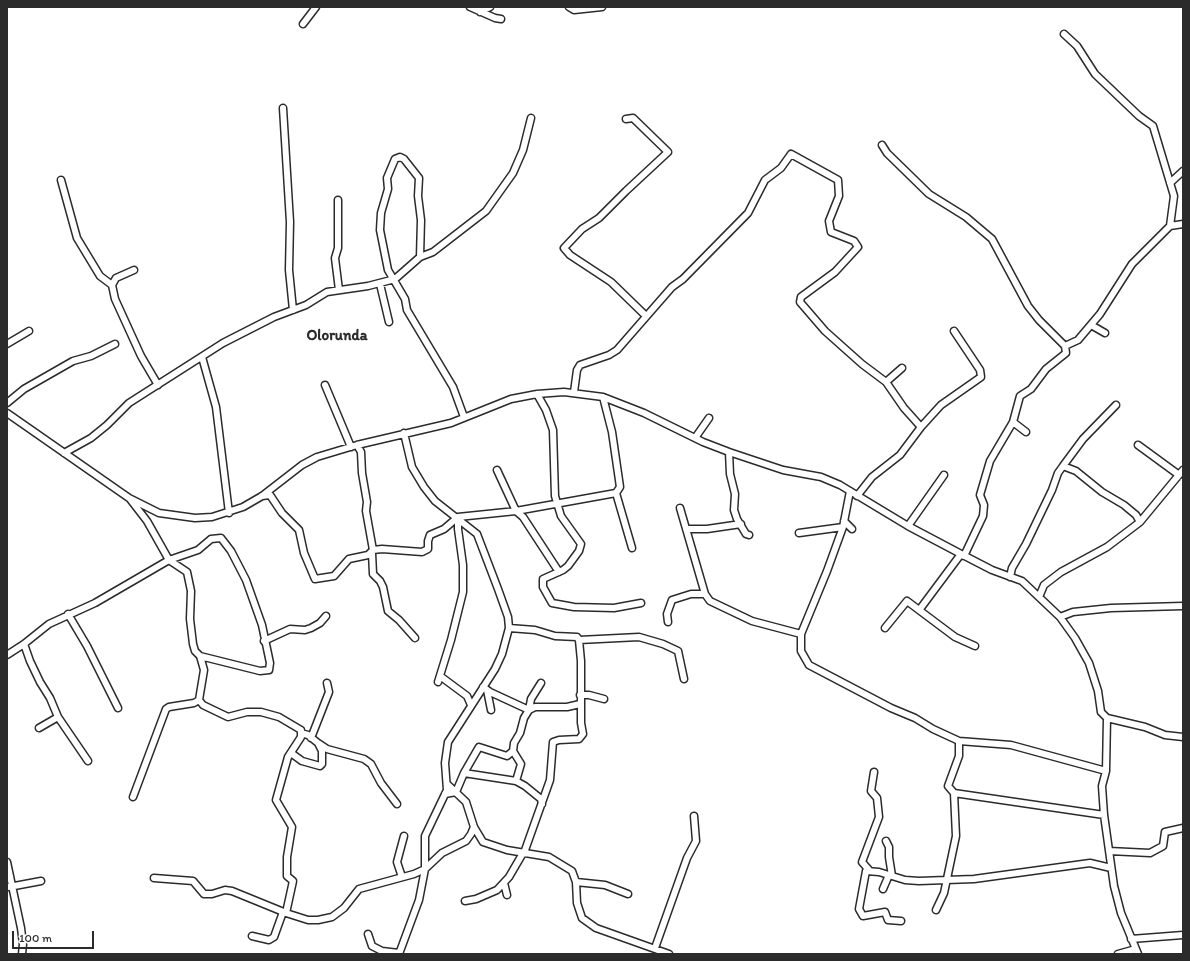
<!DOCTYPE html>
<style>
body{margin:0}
#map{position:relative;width:1190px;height:961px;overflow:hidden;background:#fff;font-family:Itim,sans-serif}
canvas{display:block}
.frame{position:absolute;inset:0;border:8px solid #2b2b2b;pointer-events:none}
.scale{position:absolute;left:12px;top:931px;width:82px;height:18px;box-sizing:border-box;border:2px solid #2b2b2b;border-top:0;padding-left:5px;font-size:12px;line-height:14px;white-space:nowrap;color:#2b2b2b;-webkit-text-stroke:3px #fff;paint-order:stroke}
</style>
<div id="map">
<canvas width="1190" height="961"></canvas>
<div class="frame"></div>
<div class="scale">100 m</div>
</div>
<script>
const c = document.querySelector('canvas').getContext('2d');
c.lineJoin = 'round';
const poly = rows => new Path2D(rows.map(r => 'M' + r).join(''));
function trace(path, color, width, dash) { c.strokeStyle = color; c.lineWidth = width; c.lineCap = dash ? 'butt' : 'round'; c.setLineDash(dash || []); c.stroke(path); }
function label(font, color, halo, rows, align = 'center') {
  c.font = font + ' Itim,sans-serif'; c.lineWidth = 3; c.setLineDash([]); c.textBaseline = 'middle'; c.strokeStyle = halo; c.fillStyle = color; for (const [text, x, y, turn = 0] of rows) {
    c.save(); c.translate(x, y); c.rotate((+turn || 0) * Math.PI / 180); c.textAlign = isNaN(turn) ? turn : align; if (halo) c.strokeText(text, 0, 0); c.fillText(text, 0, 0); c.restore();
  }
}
const minor = poly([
 [470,7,495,18,501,19],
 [569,7,574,10,602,7],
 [480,12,490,7],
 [303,24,316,7],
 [1064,34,1077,46,1095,74,1139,116,1153,126,1174,196,1170,226,1183,224],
 [283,108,290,222,289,270,293,310],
 [626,119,633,118,668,152,626,191,599,218,582,229,564,248,570,255,611,282,646,316],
 [882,145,887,153,929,194,966,217,992,239,1028,306,1039,320,1065,346,1066,353,1046,369,1031,389,1020,396,1013,422,990,461,980,495,984,505,983,516,964,556],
 [61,180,77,238,100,276,112,285],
 [1170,183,1183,171],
 [338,200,338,248,335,258,339,290],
 [420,257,421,220,418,196,419,178,404,159,400,157,395,159,387,178,388,189,381,213,380,230,388,270,405,299,407,310,453,387,464,417],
 [134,270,116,278,112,285,115,299,141,356,158,385],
 [380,284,389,322],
 [1091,325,1105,333],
 [7,344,29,331],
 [1065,346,1078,340,1100,314,1132,264,1170,226],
 [202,357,216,407,229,513],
 [886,382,902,368],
 [325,385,351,447],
 [574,392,577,370,580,365,609,355,617,350,672,287,683,279,748,213,765,180,781,168,791,154,838,180,839,196,829,221,831,232,854,241,858,247,835,272,801,297,800,302,825,331,862,364,886,382,904,408,921,427],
 [537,394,546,410,553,430,555,496,561,516,581,544,579,551,568,566,563,570,543,579,543,587,552,603,574,607,614,608,641,603],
 [7,403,24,389,73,361,91,356,115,344],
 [7,413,129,498,159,513,195,518,212,517,243,507,262,496,302,465,317,457,357,445,451,423,511,399,537,394,564,392,603,397,644,413,703,442,729,452,783,470,821,477,840,485,908,526,961,554,992,570,1022,581,1060,617,1075,638,1089,663,1098,691,1101,712,1107,718,1145,727,1165,735,1183,737],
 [1013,422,1026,432],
 [695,438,709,418],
 [357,445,361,452,362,473,367,502,366,511,373,550,382,549,422,552,428,549,428,541,430,535,444,529,458,517,516,511,616,493,620,487,612,432,603,397],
 [1138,445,1179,475],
 [729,452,730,474,735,494,734,510,737,519,746,534,749,535],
 [64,453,91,438,107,425,129,403,223,343,274,317,306,305,327,292,368,286,395,279,420,257,433,252,486,211,513,173,523,150,531,118],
 [1063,466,1083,439,1116,405],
 [497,470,516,511,523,517,559,572],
 [850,491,843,527,827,571,801,634,801,651,809,665,891,708,915,718,933,729,959,741,1011,745,1106,771],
 [616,493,632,548],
 [262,496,270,495,282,513,299,530,304,553,315,579,334,576,349,559,368,555,373,550],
 [857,496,872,477,900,455,921,427,941,405,981,377,980,370,954,331],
 [130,499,147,521,169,560,187,572,191,591,190,619,193,644,195,651,200,656,204,670,199,700,194,703,169,707,166,709,133,797],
 [680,508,705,594,710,601,752,621,801,634],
 [844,521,852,529],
 [1140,522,1183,470],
 [908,526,944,475],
 [686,529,707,529,741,524],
 [799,533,843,527],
 [372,553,373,574,380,581,383,587,388,611,399,620,415,638],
 [1010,577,1012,568,1026,544,1052,490,1058,473,1063,466,1076,471,1102,492,1124,505,1136,515,1140,522,1107,547,1061,572,1044,585,1039,597],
 [920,609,961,554],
 [68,614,87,646,118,708],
 [1060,617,1073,612,1111,608,1183,606],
 [668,622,667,614,672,600,691,594,705,594],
 [509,628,535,630,555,636,577,637,579,640,581,661,581,723,583,734,579,739,559,740,553,742,550,780,524,853],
 [885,628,907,601,955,637,975,646],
 [579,640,639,637,663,644,678,651,684,679],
 [264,641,290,629,305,630,311,628,320,623,326,616],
 [24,644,30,661,40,682,50,698,58,717,88,761],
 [7,655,24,644,49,624,95,603,169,560,198,550,211,539,221,538,231,551,246,580,262,625,270,663,269,670,260,671,200,656],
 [440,676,467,696,471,705],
 [438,682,451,640,463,592,463,565,458,529,458,517],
 [483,687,490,692,529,710,531,699,541,683],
 [487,690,491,710],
 [580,695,589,695,604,699],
 [199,700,203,705,228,717,247,712,261,712,279,717,301,730,301,737,288,757,276,800,292,827,287,857,287,876,293,881,286,913],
 [1107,718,1106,771,1102,786,1104,815,1114,886,1121,913,1138,954],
 [39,728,58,717],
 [311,738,329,692,327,683],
 [318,743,327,749,364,759,371,764,381,783,397,804],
 [291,753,302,761,320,766,322,764,322,751,318,743,308,735,301,733],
 [464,773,516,781,521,764,513,751],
 [516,781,525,786,541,799,542,804],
 [447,784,466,802,474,827,483,842,507,850,549,857,572,871,576,882,577,903,582,918,596,928,669,954],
 [954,793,1104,815],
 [445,794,456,792,464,773,479,747,507,756,513,751,514,743,520,733,524,718,529,710,535,707,567,707,580,704],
 [886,841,889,847,889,857,892,876],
 [1109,851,1150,853,1163,846,1165,832,1183,828],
 [7,862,21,928,23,944,22,954],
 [869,870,862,862,879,817,877,798,871,791,874,772],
 [402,877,397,862,404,836],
 [154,878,193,881,204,894,212,894,225,890,232,891,286,913,308,920,318,920,332,917,344,908,359,889,414,874,425,869,442,853,466,841,471,834,474,827],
 [576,882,605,885,628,894],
 [504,883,507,895],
 [9,887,41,881],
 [883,889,889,875],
 [465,901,476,899,497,890,509,877,523,853],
 [936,910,944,893,956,836,954,793,948,786,959,756,959,741],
 [901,921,888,920,885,912,863,916,859,909,866,871,879,872,905,880,919,881,974,879,1090,863,1111,868],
 [368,934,372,946,382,951,399,953],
 [252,936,269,940,274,937,283,912],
 [1131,939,1183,935],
 [655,948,687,858,696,841,694,816],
 [399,954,419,900,425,869,425,836,447,790,445,763,448,742,495,669,502,654,509,628,508,617,498,589,477,534,435,501,424,487,412,467,404,433],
 [1118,954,1136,949]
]);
const quarterNames = [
 ["Olorunda",337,336]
];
trace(minor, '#2b2b2b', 9);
trace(minor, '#fff', 6);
label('bold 15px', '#2b2b2b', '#fff', quarterNames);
</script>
